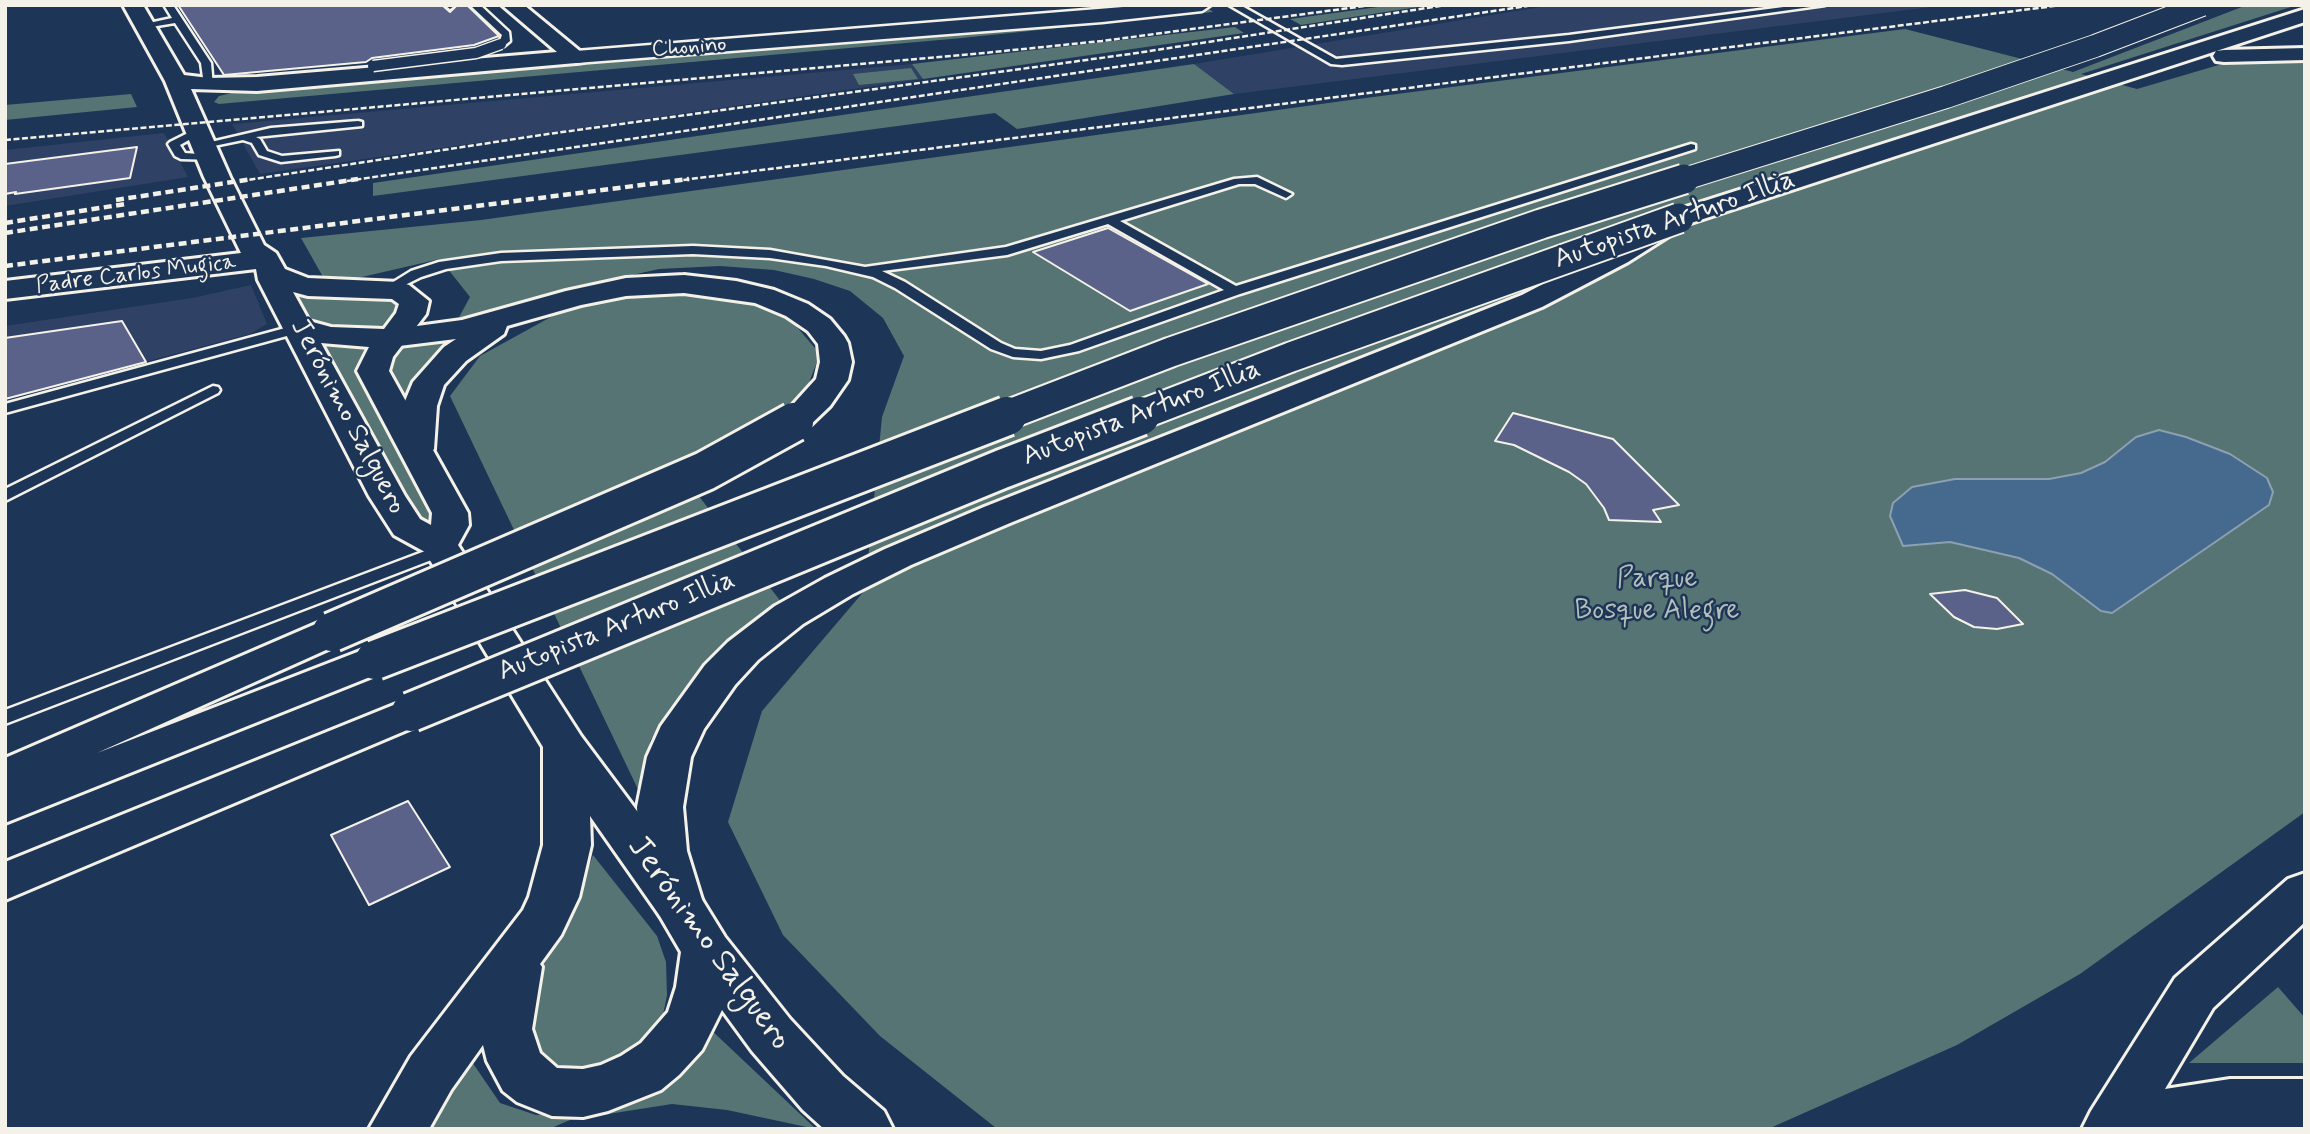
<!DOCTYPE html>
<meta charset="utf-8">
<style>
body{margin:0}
#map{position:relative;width:2310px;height:1134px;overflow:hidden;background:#1d3557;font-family:Mynerve,sans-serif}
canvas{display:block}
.frame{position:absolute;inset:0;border:7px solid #f4f1e8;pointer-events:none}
</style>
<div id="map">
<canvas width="2310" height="1134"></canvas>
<div class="frame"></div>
</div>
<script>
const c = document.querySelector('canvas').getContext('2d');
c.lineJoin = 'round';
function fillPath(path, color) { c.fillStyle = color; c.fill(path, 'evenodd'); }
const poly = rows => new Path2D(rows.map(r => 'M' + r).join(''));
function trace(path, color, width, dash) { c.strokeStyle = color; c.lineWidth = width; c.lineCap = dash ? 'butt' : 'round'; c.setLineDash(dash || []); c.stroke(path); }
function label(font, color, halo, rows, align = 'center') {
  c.font = font + ' Mynerve,sans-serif'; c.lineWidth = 5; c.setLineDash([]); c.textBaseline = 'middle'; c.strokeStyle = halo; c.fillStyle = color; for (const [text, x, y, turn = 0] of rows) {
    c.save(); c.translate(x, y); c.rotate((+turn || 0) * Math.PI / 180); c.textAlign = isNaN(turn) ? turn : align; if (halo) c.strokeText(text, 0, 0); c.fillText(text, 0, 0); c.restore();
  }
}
const built = poly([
 [1553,5,1947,5,1234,94,1194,64],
 [912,64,923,79,260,174,232,124],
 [164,133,188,177,5,206,5,150],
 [251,285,267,324,250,334,5,399,5,326,192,298]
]);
const green = poly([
 [1393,5,1431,5,1301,25,1290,19],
 [2247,5,2297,5,2081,74,2137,89,2239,59,2305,57,2305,812,2080,974,1957,1045,1768,1129,996,1128,880,1036,783,935,728,822,762,711,865,590,882,417,904,356,883,318,850,291,814,279,774,270,720,266,659,269,605,281,457,321,470,297,440,259,349,280,323,277,301,238,481,220,1350,100,1905,29,2073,72],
 [1209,9,1213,12,962,38,219,104,214,102,219,96,240,91],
 [1235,27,1244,33,923,79,912,64],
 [1194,64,1234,94,1017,129,995,113,373,196,373,183],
 [911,68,918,79,859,85,853,74],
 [131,94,137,107,5,120,5,105],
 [273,274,406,293,392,337,494,328,420,406,450,513,421,537],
 [705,289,785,313,820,354,807,388,769,423,677,468,782,603,731,642,683,693,650,741,645,804,450,396,480,356,558,313,639,292],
 [593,855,657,936,666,962,667,995,662,1020,652,1038,613,1068,560,1075,529,1043,542,968,574,909],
 [2278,987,2305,1018,2305,1063,2189,1063],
 [708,1027,816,1129,727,1110,672,1104,570,1120,549,1129,421,1129,470,1059,500,1103,536,1115,581,1113]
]);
const water = poly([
 [2159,430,2186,437,2230,454,2267,478,2273,492,2269,505,2112,613,2101,611,2052,574,2019,558,1950,542,1903,546,1890,516,1893,503,1912,487,1955,479,2049,479,2081,473,2105,462,2136,437,2159,430]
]);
const building = poly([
 [178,5,442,5,450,12,457,5,467,5,499,36,474,45,372,58,366,62,224,75,178,5],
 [137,147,130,178,15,194,16,192,5,194,5,164,137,147],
 [1108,228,1208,284,1130,311,1033,252,1108,228],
 [122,321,146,362,5,399,5,338,122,321],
 [1513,413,1613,439,1679,505,1653,510,1661,522,1609,520,1604,508,1586,484,1569,472,1514,445,1495,441,1513,413],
 [1965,590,1997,598,2023,624,1997,629,1974,627,1954,617,1930,594,1965,590],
 [408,801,450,867,369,905,331,835,408,801]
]);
const lane = poly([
 [164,5,173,5,211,63,213,87,204,85,201,63,175,23,145,28,140,25,172,18,164,5],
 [445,5,454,5,454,6,450,9,445,5],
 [470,5,480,5,509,32,510,41,504,46,498,46,502,35,470,5],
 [1229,5,1240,5,1336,59,1569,35,1799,5,1825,5,1569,41,1342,65,1331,64,1229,5],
 [358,121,362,122,362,126,256,137,260,139,267,151,282,156,339,151,339,155,335,156,281,162,259,155,252,143,243,140,204,148,198,145,271,128,358,121],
 [194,130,203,132,180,145,185,153,211,155,217,158,215,160,181,159,175,156,168,144,170,142,194,130],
 [1691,144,1695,145,1695,149,1240,294,1079,351,1041,359,1013,357,991,349,895,288,873,277,826,266,770,258,693,254,501,261,446,269,421,277,389,293,382,289,411,271,439,262,501,253,693,246,770,250,865,267,1006,247,1234,179,1257,177,1292,194,1286,198,1255,184,1239,184,1120,221,1236,286,1691,144],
 [1108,224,1224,290,1070,345,1041,351,1015,349,1001,343,905,282,882,271,1007,255,1108,224],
 [300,324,307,328,305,331,5,413,5,404,300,324],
 [213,386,218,387,220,390,218,393,5,501,5,489,213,386],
 [441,545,450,550,447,554,5,724,5,710,441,545]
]);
const street = poly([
 [1148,5,1211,5,1202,11,1102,22,576,63,569,61,566,57,569,53,576,51,1148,5]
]);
const secondary = poly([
 [123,5,143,5,184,75,209,78,257,77,557,52,502,5,524,5,587,57,584,62,576,63,257,91,191,89,230,177,264,245,276,253,285,269,308,278,399,282,409,285,429,301,426,314,393,357,389,371,468,513,469,525,458,545,581,736,696,890,725,937,790,1019,843,1076,884,1111,893,1129,824,1129,803,1110,752,1051,722,1010,702,1050,679,1075,661,1090,608,1111,583,1117,552,1116,517,1102,503,1091,487,1061,483,1045,451,1090,429,1129,369,1129,411,1056,523,910,529,897,543,845,543,747,425,552,394,535,369,496,258,280,256,269,5,299,5,281,241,253,204,177,165,81,123,5],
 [293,292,308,296,392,299,399,304,396,313,384,329,331,327,309,321,293,292],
 [321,343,369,347,357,371,432,513,431,525,420,519,405,496,321,343],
 [590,816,660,916,681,952,676,987,668,1012,641,1043,621,1056,601,1065,583,1069,557,1068,540,1053,532,1029,542,967,540,964,561,935,579,897,591,845,590,816],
 [2305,873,2305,922,2213,1008,2165,1089,2230,1079,2305,1079,2305,1127,2082,1129,2091,1111,2175,978,2288,879,2305,873]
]);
const highway = poly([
 [2305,9,2305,22,1688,224,1628,262,1542,307,1010,523,911,565,853,594,803,624,758,660,735,685,704,729,691,757,683,807,687,851,703,903,696,916,678,922,660,916,653,903,639,851,637,807,647,757,661,726,705,665,728,642,775,606,825,578,885,549,984,507,1522,295,1608,250,1670,212,2305,9],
 [2305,48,2305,60,2224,62,2216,61,2213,56,2216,51,2224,50,2305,48],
 [684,275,736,281,774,290,808,304,830,319,844,336,848,343,852,362,848,380,830,406,806,429,794,432,782,429,777,422,816,379,820,362,818,344,808,331,786,316,755,303,684,293,626,296,581,305,507,326,504,334,466,361,444,385,437,406,434,449,429,456,417,459,405,456,400,449,403,406,413,382,444,347,456,339,391,347,380,345,376,338,380,331,462,320,566,291,626,278,684,275],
 [332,619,346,623,352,632,346,641,97,753,360,651,375,647,390,651,396,660,390,669,5,823,5,758,318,623,332,619],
 [411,698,426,702,433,712,426,722,5,900,5,862,411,698]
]);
const railFar1 = poly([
 [5,140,984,53,1102,41,1372,5],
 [241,181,541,135,1137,53,1446,5],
 [347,181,1534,5],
 [675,181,2062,5]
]);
const rail = poly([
 [116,200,252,179],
 [5,223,125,204],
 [5,233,358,179],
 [5,266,689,179]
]);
const laneBridge = poly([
 [373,66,476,53,501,44]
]);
const highwayBridgeFar2 = poly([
 [1678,181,1946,97,2095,46,2202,5]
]);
const highwayBridgeFar1 = poly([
 [1002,417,1171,352,1541,224,1684,179],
 [1135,417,1291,357,1679,218]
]);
const highwayBridge = poly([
 [332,632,705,471,794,422],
 [375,660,1007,416],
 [411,712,1002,469,1140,416]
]);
const farStreetnames = [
 ["Chonino",689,48,-4],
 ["Padre Carlos Mugica",136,275,-7]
];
const streetNames = [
 ["Autopista Arturo Illia",1675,221,-19],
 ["Autopista Arturo Illia",1142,414,-21],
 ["Jerónimo Salguero",347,417,62],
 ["Autopista Arturo Illia",617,627,-22]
];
const parkNames = [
 ["Parque",1657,580],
 ["Bosque Alegre",1657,612]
];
const nearStreetnames = [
 ["Jerónimo Salguero",708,944,54]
];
fillPath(built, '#2f4266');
fillPath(green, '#567473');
fillPath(water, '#466a8e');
trace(water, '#8ca0b2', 2);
fillPath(building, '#5a628a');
trace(building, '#f4f1e8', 2);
trace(lane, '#f4f1e8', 5);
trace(street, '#f4f1e8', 5);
trace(secondary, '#f4f1e8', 6);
trace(highway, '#f4f1e8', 6);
fillPath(lane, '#1d3557');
fillPath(street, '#1d3557');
fillPath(secondary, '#1d3557');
fillPath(highway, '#1d3557');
trace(railFar1, '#f4f1e8', 2.5, [6, 2.5]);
trace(rail, '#f4f1e8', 4.5, [8, 4.5]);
trace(laneBridge, '#f4f1e8', 13, []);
trace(highwayBridgeFar2, '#f4f1e8', 24, []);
trace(highwayBridgeFar1, '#f4f1e8', 33, []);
trace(highwayBridge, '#f4f1e8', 44, []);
trace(laneBridge, '#1d3557', 10);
trace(highwayBridgeFar2, '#1d3557', 22);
trace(highwayBridgeFar1, '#1d3557', 29);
trace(highwayBridge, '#1d3557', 38);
label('23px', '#f4f1e8', '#1d3557', farStreetnames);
label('28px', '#f4f1e8', '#1d3557', streetNames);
label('28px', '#b5bfb9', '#1d3557', parkNames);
label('33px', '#f4f1e8', '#1d3557', nearStreetnames);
</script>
